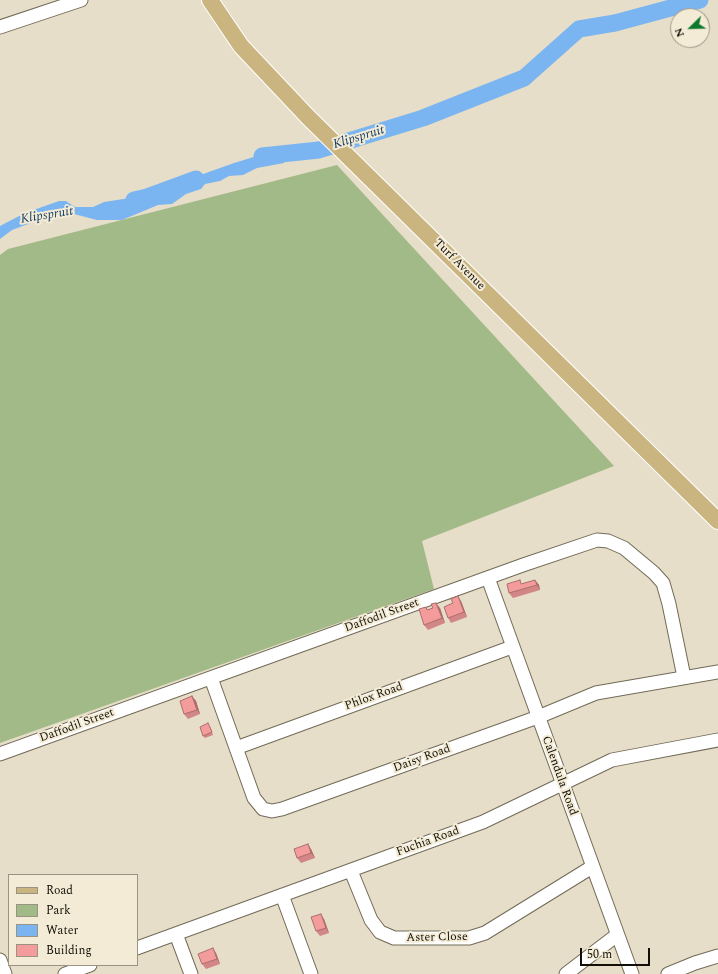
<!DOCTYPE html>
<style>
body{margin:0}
#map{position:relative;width:718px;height:974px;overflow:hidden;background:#e6dec8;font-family:Spectral,serif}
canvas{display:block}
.legend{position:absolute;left:8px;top:874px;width:130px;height:92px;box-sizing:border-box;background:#f3ebd5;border:1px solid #999383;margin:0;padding:5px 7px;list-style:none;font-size:12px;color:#110f08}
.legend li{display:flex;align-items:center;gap:8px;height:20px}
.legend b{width:20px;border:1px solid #999383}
.north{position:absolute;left:670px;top:8px;width:40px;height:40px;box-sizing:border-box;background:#f3ebd5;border:1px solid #999383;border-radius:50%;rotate:247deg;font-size:11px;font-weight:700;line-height:16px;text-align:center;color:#110f08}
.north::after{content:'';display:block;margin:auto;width:14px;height:18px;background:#0f7a2e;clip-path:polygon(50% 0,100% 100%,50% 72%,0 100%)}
.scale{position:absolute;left:580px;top:948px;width:70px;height:18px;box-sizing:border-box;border:2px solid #110f08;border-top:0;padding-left:5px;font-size:12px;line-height:14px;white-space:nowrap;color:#110f08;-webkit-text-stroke:3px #f3ebd5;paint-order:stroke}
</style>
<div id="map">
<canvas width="718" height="974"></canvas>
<ul class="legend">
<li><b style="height:5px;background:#cab480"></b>Road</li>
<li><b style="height:11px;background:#a2ba87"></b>Park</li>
<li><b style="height:11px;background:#7bb5f1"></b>Water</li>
<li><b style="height:11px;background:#f49c9b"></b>Building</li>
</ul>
<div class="north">N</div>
<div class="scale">50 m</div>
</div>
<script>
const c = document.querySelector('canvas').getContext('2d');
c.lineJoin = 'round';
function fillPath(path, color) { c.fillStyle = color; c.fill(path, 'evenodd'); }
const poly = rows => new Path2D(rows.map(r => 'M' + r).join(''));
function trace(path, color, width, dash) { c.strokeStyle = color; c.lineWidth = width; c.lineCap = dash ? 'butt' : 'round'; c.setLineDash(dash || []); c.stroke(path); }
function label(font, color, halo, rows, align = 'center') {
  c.font = font + ' Spectral,serif'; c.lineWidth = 4; c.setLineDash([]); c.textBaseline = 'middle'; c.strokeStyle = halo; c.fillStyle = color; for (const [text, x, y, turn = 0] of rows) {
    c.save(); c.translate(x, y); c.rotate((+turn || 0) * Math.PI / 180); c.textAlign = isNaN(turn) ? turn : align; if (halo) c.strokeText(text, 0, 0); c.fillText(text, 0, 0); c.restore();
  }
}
const green = poly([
 [337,165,614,466,422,541,434,589,0,743,0,255,8,249]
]);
const water = poly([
 [285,151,284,163,257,168,243,175,229,176,220,181,205,184,201,189,186,194,172,204,158,205,122,220,97,220,74,214,47,217,12,230,0,239,0,226,25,213,59,201,66,201,75,207,93,207,104,202,169,192,178,183,234,163,267,153]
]);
const river = poly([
 [262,156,319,150,423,118,524,78,579,29,615,23,700,0],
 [134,200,147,197,196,179]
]);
const minor = poly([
 [0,27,81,0],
 [488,578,632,974],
 [211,678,254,798,263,809,272,811,282,809,538,717,596,693,718,672],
 [236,748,512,647],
 [0,754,523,565,597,540,608,541,624,548,654,573,663,583,669,604,684,677],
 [351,871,371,920,380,932,394,938,469,938,485,933,592,867],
 [282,895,311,974],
 [176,934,191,974],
 [137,948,483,822,612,760,718,740],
 [0,960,5,974],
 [65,974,90,965],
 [566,974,617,935],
 [668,974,695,963,718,956]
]);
const major = poly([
 [210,0,241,46,308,117,718,521]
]);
const wall = poly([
 [535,580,539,585,540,590,513,598,509,593,523,584],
 [461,601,467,617,451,623,448,618],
 [440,608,445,623,428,630,424,625,428,610],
 [192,696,196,701,200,714,188,719,184,714],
 [210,726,213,735,205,738,203,736],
 [311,849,315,858,301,863,297,858],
 [324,919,329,933,320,936,316,931],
 [216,953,220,964,206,969,202,964]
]);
const shadedWall = poly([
 [535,580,539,585,540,590,537,585],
 [458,596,461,601,467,617,464,612],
 [436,603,440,608,445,623,442,618],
 [192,696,196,701,200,714,197,710],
 [308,844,311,849,315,858,311,853],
 [321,914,324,919,329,933,326,928],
 [213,948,216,953,220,964,217,959]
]);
const building = poly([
 [520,580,521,584,535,580,537,585,509,593,507,584,520,580],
 [458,596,464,612,448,618,444,607,453,603,451,599,458,596],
 [436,603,442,618,424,625,419,609,426,607,427,610,433,608,431,604,436,603],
 [192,696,197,710,184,714,180,701,192,696],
 [208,723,212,732,203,736,200,727,208,723],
 [308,844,311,853,297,858,294,849,308,844],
 [321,914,326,928,316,931,311,917,321,914],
 [213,948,217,959,202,964,198,954,213,948]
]);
const streetNames = [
 ["Turf Avenue",459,265,45],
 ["Daffodil Street",382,616,-20],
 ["Phlox Road",374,697,-20],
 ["Daffodil Street",77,726,-20],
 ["Daisy Road",422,759,-20],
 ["Calendula Road",559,776,70],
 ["Fuchia Road",428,842,-20],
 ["Aster Close",437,938,-1]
];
const waterNames = [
 ["Klipspruit",359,138,-17],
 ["Klipspruit",47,216,-9]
];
fillPath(green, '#a2ba87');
fillPath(water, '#7bb5f1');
trace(river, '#7bb5f1', 17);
trace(minor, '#716a57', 15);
trace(major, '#fff', 18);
trace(minor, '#fff', 13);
trace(major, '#cab480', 16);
fillPath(wall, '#d28685');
fillPath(shadedWall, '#ab6d6c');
fillPath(building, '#f49c9b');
trace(building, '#ab6d6c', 1);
label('12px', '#110f08', '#f3ebd5', streetNames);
label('italic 13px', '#133d64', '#f3ebd5', waterNames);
</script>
